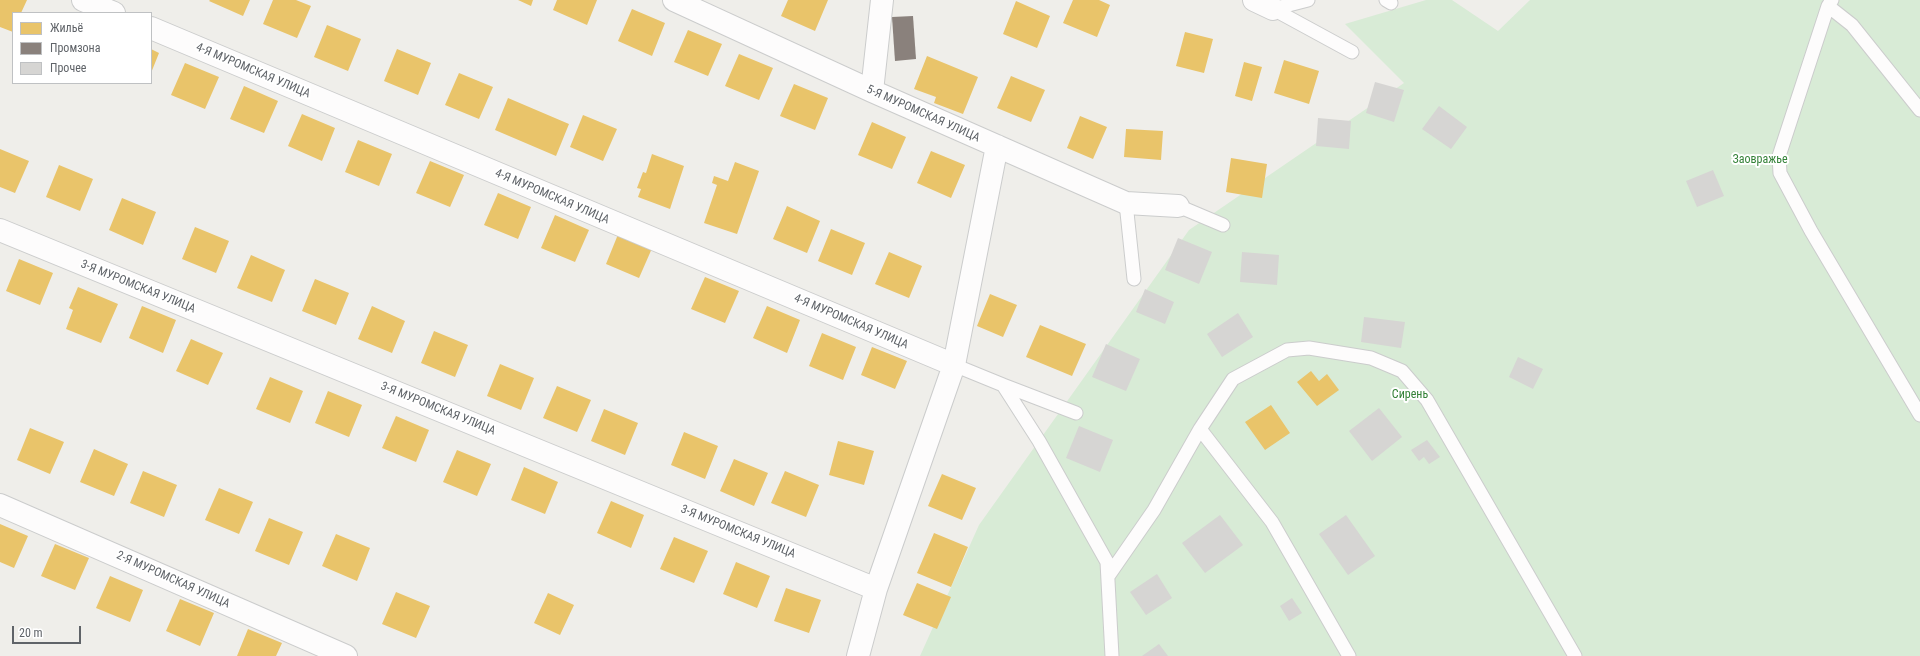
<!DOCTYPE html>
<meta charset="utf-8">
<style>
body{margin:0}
#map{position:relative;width:1920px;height:656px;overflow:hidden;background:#efeeea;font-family:"Roboto Condensed",sans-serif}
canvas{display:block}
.legend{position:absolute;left:12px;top:12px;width:140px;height:72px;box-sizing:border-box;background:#fff;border:1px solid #bfc1c3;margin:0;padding:5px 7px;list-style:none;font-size:12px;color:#5f6368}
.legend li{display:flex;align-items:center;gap:8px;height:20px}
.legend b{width:20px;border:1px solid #bfc1c3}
.scale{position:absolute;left:12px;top:626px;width:69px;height:18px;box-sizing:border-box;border:2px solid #5f6368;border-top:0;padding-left:5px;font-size:12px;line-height:14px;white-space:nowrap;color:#5f6368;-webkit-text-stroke:3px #fff;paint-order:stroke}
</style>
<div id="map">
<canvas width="1920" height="656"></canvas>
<ul class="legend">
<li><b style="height:11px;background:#e9c46a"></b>Жильё</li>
<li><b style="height:11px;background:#8a817c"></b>Промзона</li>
<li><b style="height:11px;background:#d6d5d3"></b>Прочее</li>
</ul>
<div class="scale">20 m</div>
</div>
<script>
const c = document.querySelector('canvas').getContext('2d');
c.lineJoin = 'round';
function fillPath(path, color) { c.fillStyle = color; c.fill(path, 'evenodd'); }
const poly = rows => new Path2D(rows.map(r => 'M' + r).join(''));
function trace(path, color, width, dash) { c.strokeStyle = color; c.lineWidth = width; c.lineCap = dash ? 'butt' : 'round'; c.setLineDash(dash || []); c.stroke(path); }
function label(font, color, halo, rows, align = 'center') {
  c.font = font + ' "Roboto Condensed",sans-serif'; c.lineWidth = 4; c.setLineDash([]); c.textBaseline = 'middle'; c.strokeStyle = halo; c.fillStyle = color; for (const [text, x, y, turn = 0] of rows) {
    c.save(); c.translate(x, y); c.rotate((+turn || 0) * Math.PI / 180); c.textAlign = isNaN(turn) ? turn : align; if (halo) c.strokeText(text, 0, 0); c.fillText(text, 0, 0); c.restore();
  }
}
const green = poly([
 [1426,0,1452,0,1498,31,1530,0,1920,0,1920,656,920,656,979,525,1189,230,1404,83,1345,24]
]);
const homes = poly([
 [0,0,27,0,21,13,13,13,13,32,0,27],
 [210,0,250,0,243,16,209,1],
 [273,0,296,0,311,6,297,38,263,24],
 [518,0,533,0,531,6],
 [557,0,597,0,587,25,553,10],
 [788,0,828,0,815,31,781,16],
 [1073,0,1099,0,1110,5,1097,37,1063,23],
 [1016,1,1050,16,1037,48,1003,34],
 [632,9,665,23,652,56,618,41],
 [327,25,361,39,348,71,314,57],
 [688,30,722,44,708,76,674,62],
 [1185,32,1213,39,1204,73,1176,66],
 [151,49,159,53,151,73],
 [397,49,431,63,418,95,384,81],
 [739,54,773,68,759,100,725,86],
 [927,56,978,77,963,114,934,103,936,97,914,89],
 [1284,60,1319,71,1309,104,1274,93],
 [1244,62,1262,67,1252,101,1235,96],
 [185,63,219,77,205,109,171,95],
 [459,73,493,87,479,119,445,105],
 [1011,76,1045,90,1031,122,997,108],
 [794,84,828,98,815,130,780,116],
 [244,86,278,101,264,133,230,119],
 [508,98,569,124,556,156,495,130],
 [302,114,335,128,322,161,288,146],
 [583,115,617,129,603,161,570,147],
 [1080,116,1107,127,1093,159,1067,148],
 [872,122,906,137,892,169,858,155],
 [1126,129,1163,131,1161,160,1124,157],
 [358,140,392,154,379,186,345,172],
 [0,149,29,161,15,193,0,187],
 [931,151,965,165,951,198,917,183],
 [652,154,684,166,670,209,638,197,641,189,637,188,643,172,646,173],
 [1231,158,1267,164,1262,198,1226,192],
 [430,161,464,175,450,207,416,193],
 [735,162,759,171,737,234,704,223,717,185,712,183,714,176,728,181],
 [59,165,93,179,80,211,46,197],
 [498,193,531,207,518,239,484,225],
 [122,198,156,212,143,245,109,230],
 [787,206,820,221,807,253,773,239],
 [555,215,589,230,575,262,541,248],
 [195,227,229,241,216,273,182,259],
 [831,229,865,243,852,275,818,261],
 [619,232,653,246,639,278,606,264],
 [889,252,922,266,909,298,875,284],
 [251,255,285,270,272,302,237,288],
 [19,259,53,273,40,305,6,291],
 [705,277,739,291,725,323,691,309],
 [315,279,349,293,336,325,302,311],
 [78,287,118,304,101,343,66,329,73,310,69,308],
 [990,294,1017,305,1003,337,977,326],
 [142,306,176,320,163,353,129,338],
 [372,306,405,321,392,353,358,339],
 [767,306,800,320,787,353,753,338],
 [1040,325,1086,344,1072,376,1026,357],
 [434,331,468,345,455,377,421,363],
 [822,333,856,347,843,380,809,366],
 [191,339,223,353,208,385,176,371],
 [872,347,907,361,895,389,861,375],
 [500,364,534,378,521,410,487,396],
 [1311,371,1319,381,1327,374,1339,390,1317,406,1297,382],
 [270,377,303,391,290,423,256,409],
 [557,386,591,400,577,432,543,418],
 [328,391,362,405,349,437,315,423],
 [1271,405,1290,433,1265,450,1245,422],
 [604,409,638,423,625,455,591,441],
 [396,416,429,430,416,462,382,448],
 [30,428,64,442,50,474,17,460],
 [684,432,718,446,705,479,671,465],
 [838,441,874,451,864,485,829,475],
 [94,449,128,464,114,496,80,482],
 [457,450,491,464,477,496,443,482],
 [734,459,768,473,754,506,720,491],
 [524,467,558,482,545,514,511,500],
 [143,471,177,485,164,517,130,503],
 [785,471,819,485,806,517,771,503],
 [942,474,976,488,962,520,928,506],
 [219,488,253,502,239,534,205,520],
 [611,501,644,515,631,548,597,533],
 [269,518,303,532,289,565,255,551],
 [0,524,28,536,14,568,0,562],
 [934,533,968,547,951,587,917,573],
 [336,534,370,548,357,581,322,566],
 [674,537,708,551,694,583,660,569],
 [55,544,89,558,75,590,41,576],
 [736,562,770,576,757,608,723,594],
 [110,576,143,590,130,622,96,608],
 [917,583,951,597,937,629,903,615],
 [786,588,821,600,809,633,774,621],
 [396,592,430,606,416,638,382,624],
 [548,593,574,605,560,635,534,623],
 [180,599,214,613,200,646,166,631],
 [248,629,282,643,276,656,237,656]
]);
const industry = poly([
 [913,16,916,59,895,61,892,17]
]);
const building = poly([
 [1375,82,1404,90,1394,122,1366,113],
 [1439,106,1467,127,1451,149,1422,129],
 [1318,118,1351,121,1349,149,1316,146],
 [1713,170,1724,196,1697,207,1686,181],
 [1178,238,1212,252,1199,284,1165,270],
 [1242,252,1279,255,1277,285,1240,282],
 [1145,289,1174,302,1165,324,1136,312],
 [1238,313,1253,337,1222,357,1207,334],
 [1364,317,1405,322,1401,348,1361,342],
 [1106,344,1140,359,1126,391,1092,377],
 [1518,357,1543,369,1533,389,1509,377],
 [1379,408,1402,437,1372,461,1349,431],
 [1079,426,1113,440,1100,472,1066,458],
 [1427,440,1440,457,1429,464,1424,457,1419,461,1411,450],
 [1220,515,1243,545,1205,573,1182,543],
 [1346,515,1375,556,1348,575,1319,534],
 [1157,574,1172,598,1146,615,1130,592],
 [1292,598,1302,613,1289,621,1280,606],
 [1159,644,1168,656,1142,656]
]);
const service = poly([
 [1386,0,1391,3],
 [1832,0,1828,6,1779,156,1780,173,1811,231,1920,415],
 [1828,6,1852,25,1920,110],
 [1273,9,1352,52],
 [1273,9,1308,0],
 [1126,203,1134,279],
 [1178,206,1223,225],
 [954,365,1003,385,1039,441,1107,562,1112,656],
 [1003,385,1076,413],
 [1200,429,1272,522,1349,656],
 [1109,575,1154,510,1200,429,1233,379,1287,350,1309,348,1371,358,1402,371,1427,400,1575,656]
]);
const minor = poly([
 [83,0,114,13],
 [674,0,872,91,1126,203,1178,206],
 [1254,0,1273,9],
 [151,28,954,365],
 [872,91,882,0],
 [0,230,876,589],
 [0,505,346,656],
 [858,656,876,589,954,365,997,146]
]);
const streetNames = [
 ["4-Я МУРОМСКАЯ УЛИЦА",253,71,23],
 ["5-Я МУРОМСКАЯ УЛИЦА",923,114,24],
 ["4-Я МУРОМСКАЯ УЛИЦА",552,197,23],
 ["3-Я МУРОМСКАЯ УЛИЦА",138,287,22],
 ["4-Я МУРОМСКАЯ УЛИЦА",851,322,23],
 ["3-Я МУРОМСКАЯ УЛИЦА",438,409,22],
 ["3-Я МУРОМСКАЯ УЛИЦА",738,532,22],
 ["2-Я МУРОМСКАЯ УЛИЦА",173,580,24]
];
const parkNames = [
 ["Заовражье",1760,160],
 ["Сирень",1410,395]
];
fillPath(green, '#d8ebd6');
fillPath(homes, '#e9c46a');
fillPath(industry, '#8a817c');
fillPath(building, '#d6d5d3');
trace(service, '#cbcccc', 15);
trace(minor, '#cbcccc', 24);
trace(service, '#fdfcfc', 13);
trace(minor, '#fdfcfc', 22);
label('12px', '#5f6368', '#fff', streetNames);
label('12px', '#348238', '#fff', parkNames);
</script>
